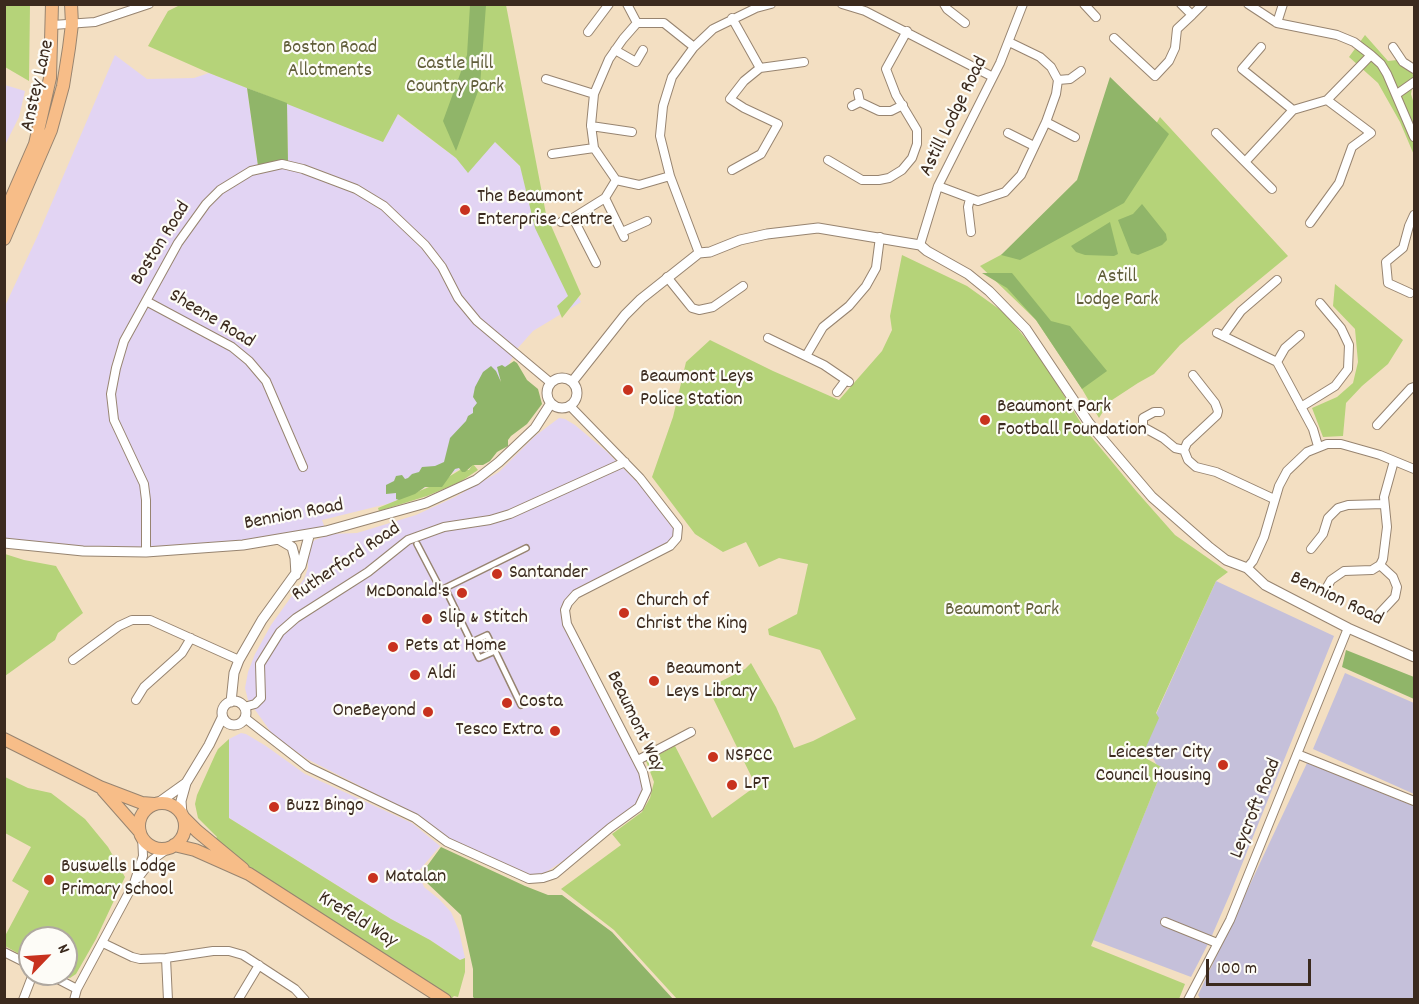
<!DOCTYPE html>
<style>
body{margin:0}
#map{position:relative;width:1419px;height:1004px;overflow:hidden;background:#f3dfc2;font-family:Dekko,sans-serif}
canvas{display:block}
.frame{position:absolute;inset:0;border:6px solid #3b2a1e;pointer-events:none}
.north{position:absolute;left:18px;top:926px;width:60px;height:60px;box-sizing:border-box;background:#fdfcf7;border:2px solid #afa8a0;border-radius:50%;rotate:65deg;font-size:16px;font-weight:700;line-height:24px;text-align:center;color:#3b2a1e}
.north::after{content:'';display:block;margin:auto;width:21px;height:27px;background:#c8321e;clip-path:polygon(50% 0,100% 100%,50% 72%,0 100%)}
.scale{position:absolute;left:1206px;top:959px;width:105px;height:27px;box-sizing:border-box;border:3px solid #3b2a1e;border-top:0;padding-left:8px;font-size:18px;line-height:21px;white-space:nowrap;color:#3b2a1e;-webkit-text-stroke:4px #fdfcf7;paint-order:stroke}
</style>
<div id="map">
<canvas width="1419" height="1004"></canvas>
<div class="frame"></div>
<div class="north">N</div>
<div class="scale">100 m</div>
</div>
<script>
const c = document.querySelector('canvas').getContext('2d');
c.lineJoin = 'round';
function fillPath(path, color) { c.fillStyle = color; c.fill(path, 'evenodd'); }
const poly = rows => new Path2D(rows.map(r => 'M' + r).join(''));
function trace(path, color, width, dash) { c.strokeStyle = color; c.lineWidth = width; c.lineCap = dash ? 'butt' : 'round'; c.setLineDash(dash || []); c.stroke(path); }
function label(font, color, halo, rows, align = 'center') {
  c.font = font + ' Dekko,sans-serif'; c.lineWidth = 4.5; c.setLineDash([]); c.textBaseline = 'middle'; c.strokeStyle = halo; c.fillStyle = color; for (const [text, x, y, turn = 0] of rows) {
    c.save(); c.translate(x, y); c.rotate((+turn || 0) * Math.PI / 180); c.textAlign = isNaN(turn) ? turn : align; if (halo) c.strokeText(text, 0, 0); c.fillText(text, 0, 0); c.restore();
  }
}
const built = poly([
 [115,55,147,79,194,78,209,73,247,88,258,166,288,162,287,103,383,142,397,114,456,158,468,172,494,141,520,166,573,288,581,302,533,331,517,349,487,405,463,467,435,483,391,503,322,520,326,531,146,552,5,543,5,306,38,235],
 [5,85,25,91,19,117,5,145],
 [559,418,565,419,575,425,606,451,644,489,674,530,673,536,670,541,576,589,564,600,561,608,562,619,623,742,640,771,643,791,636,804,569,857,546,872,536,875,528,875,450,841,421,817,307,759,273,735,248,700,245,688,248,672,255,654,271,625,304,579,308,568,308,552,311,543,315,540,330,534,357,533,416,515,455,497,499,472,535,436],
 [241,733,246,734,266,746,305,774,412,823,440,846,418,872,424,887,439,899,451,912,459,931,465,958,460,960,430,940,391,919,229,818,229,739]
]);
const industrial = poly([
 [1216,581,1334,636,1230,894,1210,940,1191,977,1093,940,1161,773,1153,758,1139,752],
 [1345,673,1414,703,1414,794,1313,749],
 [1307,763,1414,806,1414,999,1201,1000,1198,995]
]);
const green = poly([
 [4,5,30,5,29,81,5,67],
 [180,5,506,5,546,214,581,294,562,318,557,306,568,296,535,228,520,166,495,142,468,173,456,158,398,114,383,142,209,73,148,46,168,11],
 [1365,35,1388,61,1397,60,1412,72,1414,78,1411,94,1414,104,1414,155,1400,122,1378,83,1349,57],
 [1160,117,1288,256,1180,345,1154,374,1138,383,1109,402,1099,418,1082,389,1036,320,980,266,1117,193],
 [902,255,967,286,1006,314,1041,358,1084,428,1137,492,1175,535,1228,572,1216,581,1156,713,1159,718,1142,756,1163,768,1091,946,1185,984,1179,999,677,999,614,930,561,889,621,845,612,834,642,812,650,798,654,782,646,761,675,746,712,818,756,786,710,692,712,686,745,669,751,663,776,707,794,748,813,741,856,719,820,650,769,635,768,629,797,614,808,564,779,558,759,567,746,542,723,552,695,534,652,477,673,417,686,362,710,340,773,371,839,400,882,351,892,330,890,316],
 [1335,284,1403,340,1388,364,1362,386,1346,403,1343,436,1323,437,1312,408,1337,397,1353,383,1358,362,1355,329,1333,306],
 [473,464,478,470,460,482,427,496,379,511,378,508,429,487,439,487,450,476,460,470,469,470],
 [5,554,24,560,56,566,83,613,58,633,55,640,5,676],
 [229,739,229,818,391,919,430,940,460,960,465,958,465,972,458,997,454,996,451,999,276,887,214,840,217,837,198,818,195,804,197,795,215,755,218,749],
 [5,777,28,788,51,793,85,819,108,847,125,877,96,939,76,974,70,978,58,974,66,974,66,938,30,938,30,960,5,946,5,936,29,891,12,881,31,847,5,833]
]);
const forest = poly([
 [470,5,486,5,480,86,456,151,443,121,467,55],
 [1110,77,1169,134,1124,203,1020,260,1001,255,1077,180],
 [247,88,287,103,288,162,258,166],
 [1142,204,1166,234,1167,240,1162,245,1138,255,1131,253,1118,220,1133,214],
 [1110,222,1118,254,1114,256,1085,255,1076,252,1071,246],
 [982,273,1012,273,1051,321,1070,326,1107,371,1082,389,1036,320,1007,288],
 [514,361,517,363,527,380,538,389,542,404,527,424,511,436,508,440,508,446,497,452,490,461,483,465,473,465,465,472,462,472,459,468,455,469,442,487,425,487,415,494,399,500,396,499,396,493,386,494,386,485,394,481,396,476,402,475,405,479,408,478,412,474,419,472,422,467,435,466,444,462,450,438,466,421,468,416,473,413,473,408,477,403,473,397,475,387,483,372,491,366,496,371,501,382,497,367,502,365,505,367],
 [1346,650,1414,677,1414,699,1342,667],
 [441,847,525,886,548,895,562,895,612,932,673,999,475,999,473,997,473,969,461,915,426,882,422,873]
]);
const pedestrian = poly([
 [417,544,441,590,526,548],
 [445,588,479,658,495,651,521,705],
 [472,642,487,635,493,647]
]);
const minor = poly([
 [627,4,637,23],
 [842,4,865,11,993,77],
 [944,4,947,9,965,23],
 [1084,4,1096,17],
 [1181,4,1192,15,1203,4],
 [1248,4,1277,23,1337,35,1354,42,1371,55,1381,64,1387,74,1414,137],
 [1277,23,1283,4],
 [53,25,95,22,149,4],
 [588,32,609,4],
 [1114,38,1155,76,1169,61,1175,48,1177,29,1192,15],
 [1261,47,1242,69,1293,110],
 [1393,47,1403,62,1414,69],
 [615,50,636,62,643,50],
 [760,68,804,62],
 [546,79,594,94],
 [1058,80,1070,79,1081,71],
 [1397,94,1414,82],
 [860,102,879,111,891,111,903,105],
 [852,106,860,102,858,93],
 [1046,122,1075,137],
 [591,126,632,132],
 [1008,133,1034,146],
 [1216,133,1245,162,1293,110,1327,100,1371,55],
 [552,154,594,148],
 [828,160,862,180,879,180,889,178,902,170,912,158,917,144,917,130,896,95,886,69,907,31],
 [1245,162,1272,189],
 [732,170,761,154,778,124,744,108,730,99,744,81,760,68,732,18],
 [670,176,639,185,616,180,594,148,591,125,594,94,609,59,623,39,637,23,664,23,694,47],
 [938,186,978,201,1005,192,1021,175,1046,122,1056,94,1058,80,1051,67,1040,57,1009,42],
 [605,198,624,237],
 [970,199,968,207,971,232],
 [573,218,596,263],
 [561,222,573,218,605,198,616,180],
 [1310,223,1339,183,1352,147,1371,133,1327,100],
 [622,232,647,221],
 [920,245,938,186,1000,63,1023,4],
 [699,253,670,176,660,136,663,106,672,77,694,47,713,29,756,8,771,4],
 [667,277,688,303,692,308,699,310,713,307,743,286],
 [1410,293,1388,283,1386,262,1403,248,1409,226,1414,215],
 [146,301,232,347,249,361,266,381,303,467],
 [1217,333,1277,362,1313,429,1318,446],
 [1223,336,1241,311,1277,280],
 [768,338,824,365,849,382],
 [806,356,823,327,849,306,866,286,876,268,880,237],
 [1277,362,1285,348,1300,335],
 [1193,375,1215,403,1218,411,1217,415,1187,443,1184,450,1188,460,1196,467,1216,472,1274,499],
 [837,392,846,380],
 [1301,407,1335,386,1348,369,1349,345,1341,328,1320,303],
 [1160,412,1154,412,1143,418,1143,427,1163,438,1175,448,1184,450],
 [1377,425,1411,388,1414,387],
 [1311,549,1323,534,1328,518,1338,508,1348,505,1384,504],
 [146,552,146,500,144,484,114,420,111,394,116,368,124,341,178,243,206,204,220,190,251,171,282,164,303,169,356,189,384,206,425,245,442,267,458,298,477,321,551,383],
 [1380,565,1393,577,1397,587,1395,597,1380,613],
 [1247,568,1253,561,1264,537,1279,486,1287,471,1307,452,1327,444,1341,444,1380,455,1414,469],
 [1327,587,1331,580,1344,571,1372,570,1380,565,1383,559,1387,527,1384,497,1394,461],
 [73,660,119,626,132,620,150,620,239,660],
 [136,700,144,687,182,653,191,638],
 [244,707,255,704,261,698,260,664,280,632,296,618,368,572,408,540,444,527,490,520,510,514,625,462],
 [245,718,308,767,415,818,447,842,529,879,543,878,555,874,610,828,639,807,647,790,643,772,567,624,565,610,568,603,576,594,670,546,677,538,678,527,640,478,570,406],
 [1297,754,1414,801],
 [638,760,691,732],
 [138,878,152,860,169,848],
 [1165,922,1217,943],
 [103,943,132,957,140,959,166,958,213,951,229,951,243,955,295,989,305,1000],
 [4,952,30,965],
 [166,958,168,1000],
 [48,974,77,989],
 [23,1000,33,974],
 [74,1000,77,989,134,883,143,856,142,836],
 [238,1000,259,965],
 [1188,1000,1230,920,1348,628]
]);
const tertiary = poly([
 '547 393a15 15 0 1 1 30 0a15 15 0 1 1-30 0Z',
 [572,382,625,315,641,299,699,253,710,252,740,240,767,234,818,228,920,245,927,251,968,274,989,291,1026,329,1089,423,1152,497,1208,546,1226,560,1247,568,1265,585,1348,628,1414,657],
 [280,540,292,547,295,558,296,575],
 [4,543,83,551,146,552,243,545,326,531,426,503,476,480,499,462,535,428,551,403],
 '222 713a12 12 0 1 1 24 0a12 12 0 1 1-24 0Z',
 [231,702,234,673,239,660,262,620,301,566,309,536],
 [158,803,186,783],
 [182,814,181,801,186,783,209,745,222,718]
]);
const primary = poly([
 [4,215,35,144,50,78,52,4],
 [4,239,51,130,63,86,69,48,72,24,71,4]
]);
const trunk = poly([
 [4,739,100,787,142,803,154,804],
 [103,790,140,832],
 '139 826a23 23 0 1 1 46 0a23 23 0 1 1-46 0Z',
 [184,818,197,831,243,869],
 [174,845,195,850,249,874,445,1000]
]);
const markers = [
 [465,210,6,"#c8321e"],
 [628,390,6,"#c8321e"],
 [985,420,6,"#c8321e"],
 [497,574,6,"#c8321e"],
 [462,593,6,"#c8321e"],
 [624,613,6,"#c8321e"],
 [427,619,6,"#c8321e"],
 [393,647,6,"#c8321e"],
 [415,675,6,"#c8321e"],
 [654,681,6,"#c8321e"],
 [507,703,6,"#c8321e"],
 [428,712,6,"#c8321e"],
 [555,731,6,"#c8321e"],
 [713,757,6,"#c8321e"],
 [1223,765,6,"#c8321e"],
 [732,785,6,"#c8321e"],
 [274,807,6,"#c8321e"],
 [373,878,6,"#c8321e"],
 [49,880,6,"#c8321e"]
];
const parkNames = [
 ["Boston Road",330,49],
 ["Allotments",330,72],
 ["Castle Hill",455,65],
 ["Country Park",455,88],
 ["Astill",1117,278],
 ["Lodge Park",1117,301],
 ["Beaumont Park",1002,611]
];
const streetNames = [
 ["Anstey Lane",39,86,-77],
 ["Astill Lodge Road",955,117,-64],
 ["Boston Road",162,244,-58],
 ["Sheene Road",211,320,31],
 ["Bennion Road",294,516,-11],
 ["Rutherford Road",347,563,-34],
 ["Bennion Road",1336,600,26],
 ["Beaumont Way",634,722,64],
 ["Leycroft Road",1257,809,-68],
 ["Krefeld Way",357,921,32]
];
const poiNames = [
 ["The Beaumont",477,198],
 ["Enterprise Centre",477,221],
 ["Beaumont Leys",640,378],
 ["Police Station",640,401],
 ["Beaumont Park",997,408],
 ["Football Foundation",997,431],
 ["Santander",509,574],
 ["McDonald's",450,593,"right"],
 ["Church of",636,602],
 ["Christ the King",636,625],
 ["Slip & Stitch",439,619],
 ["Pets at Home",405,647],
 ["Beaumont",666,670],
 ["Leys Library",666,693],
 ["Aldi",427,675],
 ["Costa",519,703],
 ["OneBeyond",416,712,"right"],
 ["Tesco Extra",543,731,"right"],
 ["Leicester City",1211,754,"right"],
 ["Council Housing",1211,777,"right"],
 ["NSPCC",725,757],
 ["LPT",744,785],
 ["Buzz Bingo",286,807],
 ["Buswells Lodge",61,868],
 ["Primary School",61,891],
 ["Matalan",385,878]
];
fillPath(built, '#e2d4f3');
fillPath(industrial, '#c5c0da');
fillPath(green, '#b5d379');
fillPath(forest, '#90b569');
trace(pedestrian, '#978470', 8);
trace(minor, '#978470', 10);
trace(tertiary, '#978470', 11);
trace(primary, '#978470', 14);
trace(trunk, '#978470', 14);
trace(pedestrian, '#fff', 5);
trace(minor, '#fff', 8);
trace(tertiary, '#fff', 9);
trace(primary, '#f7bd88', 12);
trace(trunk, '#f7bd88', 12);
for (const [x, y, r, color] of markers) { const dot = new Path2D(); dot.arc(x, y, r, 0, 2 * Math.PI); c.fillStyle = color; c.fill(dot); trace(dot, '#fdfcf7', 2); }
label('20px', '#605d39', '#fdfcf7', parkNames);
label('20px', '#3b2a1e', '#fdfcf7', streetNames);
label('20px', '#3b2a1e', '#fdfcf7', poiNames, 'left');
</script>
